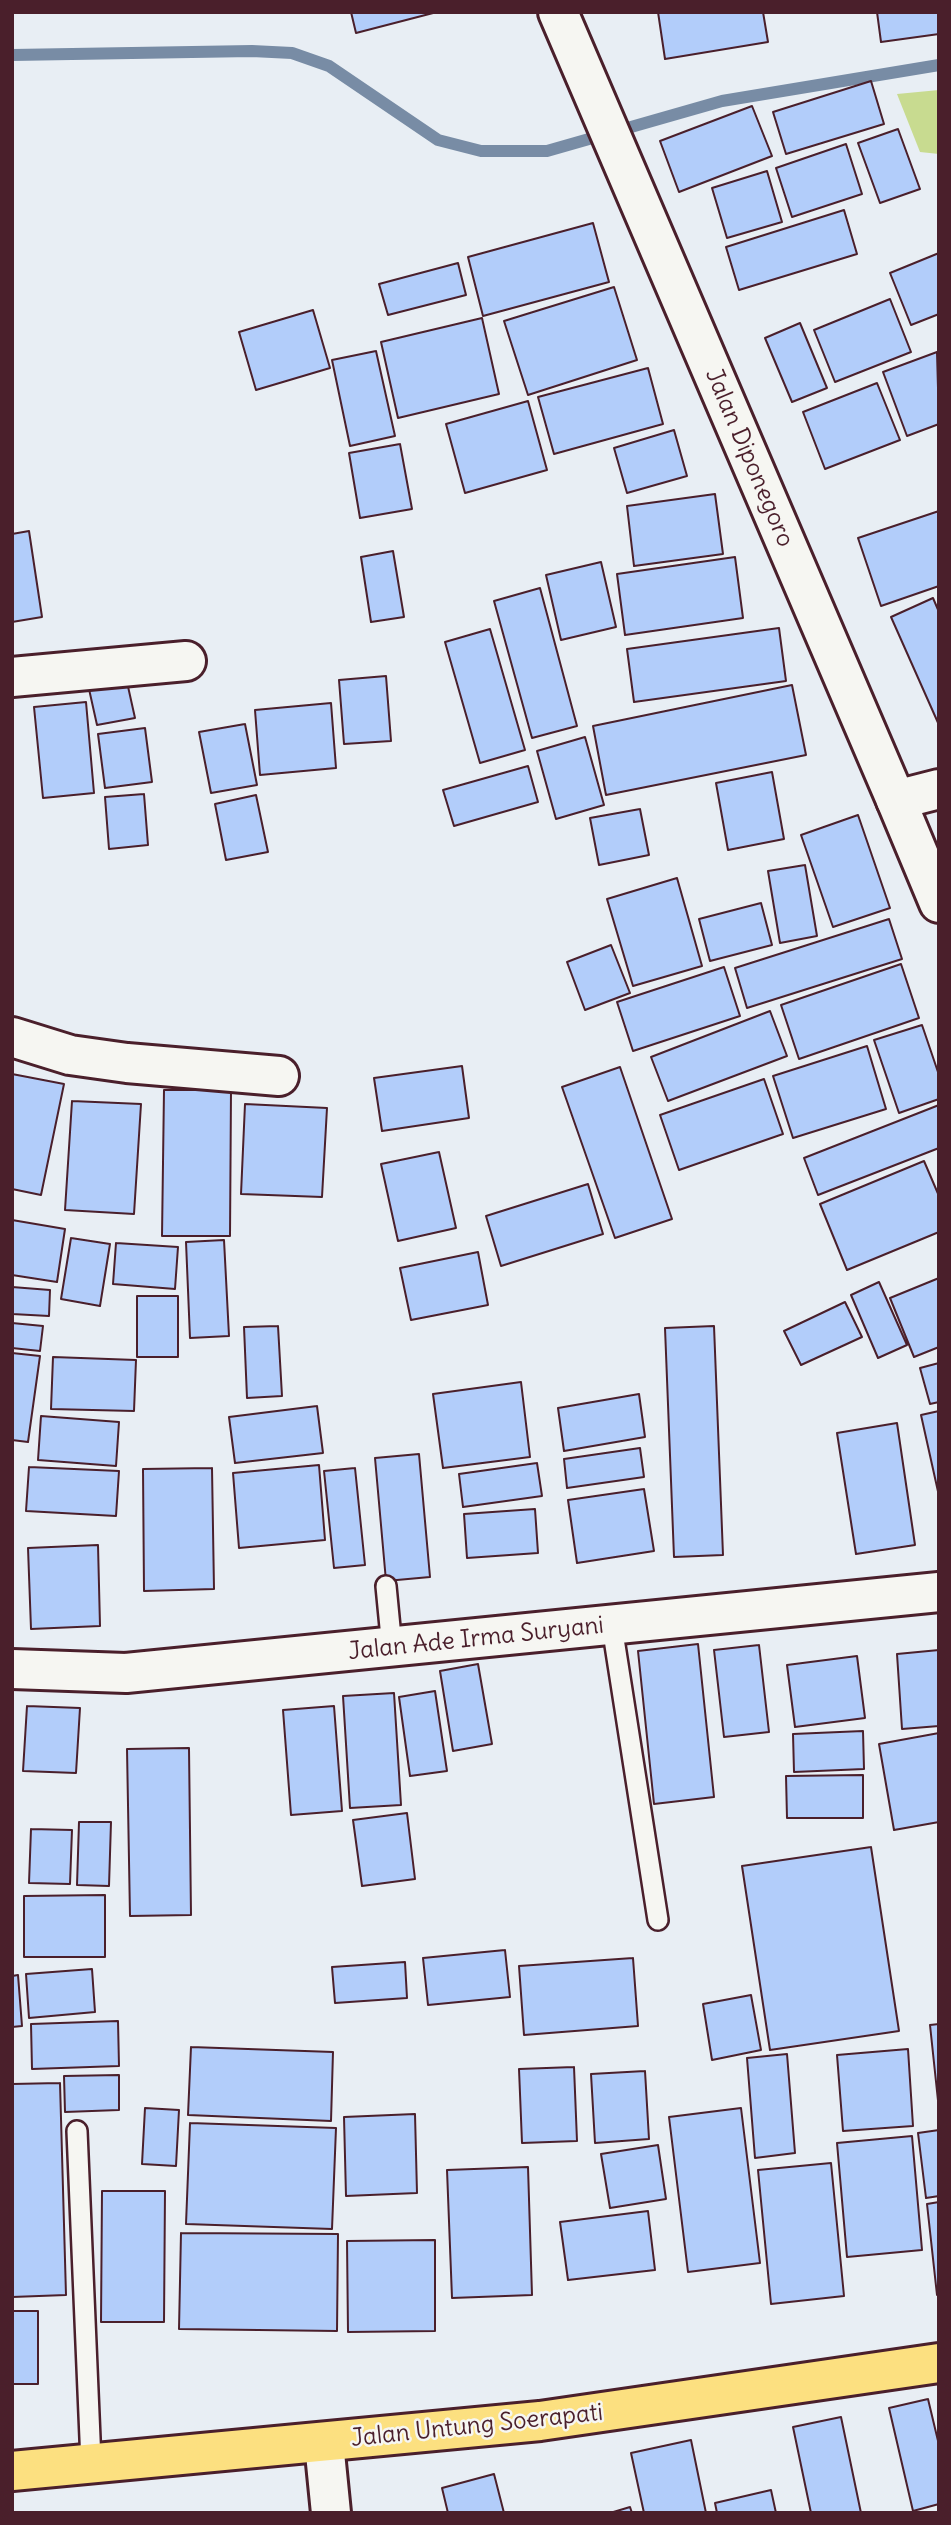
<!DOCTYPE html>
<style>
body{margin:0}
#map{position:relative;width:951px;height:2525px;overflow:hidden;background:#e8eef4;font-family:Delius,sans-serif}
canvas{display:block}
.frame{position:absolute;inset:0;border:14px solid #4a1f2b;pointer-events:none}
</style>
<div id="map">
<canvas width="951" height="2525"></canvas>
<div class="frame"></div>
</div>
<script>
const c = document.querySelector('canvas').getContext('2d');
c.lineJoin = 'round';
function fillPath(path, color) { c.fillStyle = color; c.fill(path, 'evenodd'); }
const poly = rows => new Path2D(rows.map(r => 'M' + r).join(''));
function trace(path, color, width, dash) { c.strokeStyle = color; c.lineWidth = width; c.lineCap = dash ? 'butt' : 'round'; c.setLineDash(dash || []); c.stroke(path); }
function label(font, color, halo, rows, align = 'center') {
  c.font = font + ' Delius,sans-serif'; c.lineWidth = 5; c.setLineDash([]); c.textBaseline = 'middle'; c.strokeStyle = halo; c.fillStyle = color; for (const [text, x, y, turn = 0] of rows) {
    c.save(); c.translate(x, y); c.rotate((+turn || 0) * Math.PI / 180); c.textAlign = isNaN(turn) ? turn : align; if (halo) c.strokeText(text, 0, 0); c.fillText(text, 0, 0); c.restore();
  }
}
const green = poly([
 [939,90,939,154,920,152,897,94]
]);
const stream = poly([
 [12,55,252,51,292,53,329,66,438,140,481,151,547,151,722,101,939,65]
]);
const building = poly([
 [351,12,437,12,356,33,351,12],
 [658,12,763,12,768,42,665,59,658,12],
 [877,12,939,12,939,34,881,42,877,12],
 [871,81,884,124,786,154,773,112,871,81],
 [752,106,772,156,679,192,660,141,752,106],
 [898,129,920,189,880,203,858,143,898,129],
 [846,144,862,194,792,217,776,168,846,144],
 [767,171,782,222,727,238,712,188,767,171],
 [844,210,857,254,739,290,726,247,844,210],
 [593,223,609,282,483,316,468,257,593,223],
 [939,253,939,314,911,325,890,273,939,253],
 [458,263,466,295,388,315,379,284,458,263],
 [614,287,637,360,528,395,504,321,614,287],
 [890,299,911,352,835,382,814,330,890,299],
 [313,310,330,368,256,390,239,332,313,310],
 [482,318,499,394,398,418,381,342,482,318],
 [800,323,827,388,792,402,765,338,800,323],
 [376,351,395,436,350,446,332,360,376,351],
 [937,352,939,424,907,436,883,372,937,352],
 [648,368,663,424,554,454,538,397,648,368],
 [877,383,900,440,825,469,803,412,877,383],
 [528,401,547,470,465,493,446,424,528,401],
 [674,430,687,476,627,493,614,448,674,430],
 [400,444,412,509,360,518,349,453,400,444],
 [715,494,723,554,634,566,627,506,715,494],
 [939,511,939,586,881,606,858,538,939,511],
 [29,531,42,617,12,622,12,534,29,531],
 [393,551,404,617,371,622,361,557,393,551],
 [735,557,743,618,625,635,617,574,735,557],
 [601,562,616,627,561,640,546,575,601,562],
 [540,588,577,726,532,738,494,601,540,588],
 [933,598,939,612,939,725,891,617,933,598],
 [779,628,786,681,634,702,627,649,779,628],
 [490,629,525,750,480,763,445,642,490,629],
 [386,676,391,741,344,744,339,680,386,676],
 [127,682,135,718,97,725,89,689,127,682],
 [792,685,806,755,606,795,593,726,792,685],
 [86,702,94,793,43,798,34,707,86,702],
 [331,703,336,768,260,775,255,710,331,703],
 [245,724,257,785,211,793,199,732,245,724],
 [145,728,152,782,105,788,98,734,145,728],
 [585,737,604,805,556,819,537,751,585,737],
 [528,766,538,802,454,826,443,790,528,766],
 [772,772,784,839,728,850,716,783,772,772],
 [144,794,148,845,109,849,105,797,144,794],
 [256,795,268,852,226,860,215,804,256,795],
 [640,809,649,855,599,865,590,818,640,809],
 [858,815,890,908,833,927,801,835,858,815],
 [805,865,817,936,780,943,768,871,805,865],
 [677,878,702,966,633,986,607,899,677,878],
 [761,903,772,945,710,961,699,919,761,903],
 [889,919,902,959,747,1008,735,968,889,919],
 [611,945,630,993,585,1010,567,962,611,945],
 [901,964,919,1018,799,1059,781,1005,901,964],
 [724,967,740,1016,633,1051,617,1002,724,967],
 [770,1011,787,1056,668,1101,651,1057,770,1011],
 [922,1025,939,1075,939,1099,899,1113,874,1040,922,1025],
 [867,1046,886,1109,793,1138,773,1076,867,1046],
 [462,1066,469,1118,382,1131,374,1078,462,1066],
 [620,1067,672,1219,615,1238,562,1087,620,1067],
 [12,1074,64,1084,41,1195,12,1189,12,1074],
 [764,1079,783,1134,679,1170,660,1115,764,1079],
 [164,1090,231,1090,230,1236,162,1236,164,1090],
 [72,1101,141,1104,134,1214,65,1210,72,1101],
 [245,1104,327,1108,322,1197,241,1194,245,1104],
 [939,1105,939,1148,818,1195,804,1158,939,1105],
 [439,1152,456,1228,398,1241,381,1164,439,1152],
 [924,1161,939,1196,939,1232,847,1270,820,1204,924,1161],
 [588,1184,603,1234,501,1266,486,1216,588,1184],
 [12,1220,65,1229,57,1282,12,1275,12,1220],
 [71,1238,110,1244,100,1306,61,1299,71,1238],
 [224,1240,229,1336,190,1338,186,1242,224,1240],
 [116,1243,178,1247,175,1289,113,1284,116,1243],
 [478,1252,488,1305,411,1320,400,1268,478,1252],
 [939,1278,939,1347,914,1357,890,1298,939,1278],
 [879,1282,907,1345,878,1358,851,1295,879,1282],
 [12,1287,50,1290,49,1316,12,1314,12,1287],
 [137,1296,178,1296,178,1357,137,1357,137,1296],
 [845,1302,862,1337,801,1365,784,1331,845,1302],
 [12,1323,43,1326,40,1351,12,1348,12,1323],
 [278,1326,282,1396,247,1398,244,1327,278,1326],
 [714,1326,723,1555,674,1557,665,1328,714,1326],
 [12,1353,40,1356,28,1442,12,1440,12,1353],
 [53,1357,136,1360,134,1411,51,1409,53,1357],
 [939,1363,939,1402,930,1404,920,1368,939,1363],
 [521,1382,530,1457,443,1468,433,1394,521,1382],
 [639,1394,645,1437,564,1451,558,1408,639,1394],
 [317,1406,323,1453,235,1463,229,1417,317,1406],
 [939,1411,939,1496,921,1415,939,1411],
 [41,1416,119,1422,116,1466,38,1460,41,1416],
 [897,1423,915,1545,856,1554,837,1433,897,1423],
 [640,1448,644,1477,567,1488,564,1459,640,1448],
 [419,1454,430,1577,386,1581,375,1458,419,1454],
 [537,1463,542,1496,463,1507,459,1474,537,1463],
 [319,1465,325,1540,239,1548,233,1473,319,1465],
 [29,1467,119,1471,116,1516,26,1511,29,1467],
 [212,1468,214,1589,144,1591,143,1469,212,1468],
 [355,1468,365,1565,334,1568,324,1471,355,1468],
 [644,1489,654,1551,577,1563,568,1500,644,1489],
 [535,1509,538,1553,467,1558,464,1514,535,1509],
 [98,1545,100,1626,31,1629,28,1548,98,1545],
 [698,1644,714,1797,654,1804,638,1651,698,1644],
 [759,1645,769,1732,724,1737,714,1650,759,1645],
 [939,1650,939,1726,902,1729,897,1654,939,1650],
 [857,1656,865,1718,795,1727,787,1665,857,1656],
 [478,1664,492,1744,453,1751,440,1671,478,1664],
 [435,1691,447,1771,410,1776,399,1697,435,1691],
 [394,1693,401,1805,350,1808,343,1696,394,1693],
 [27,1706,80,1708,76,1773,23,1771,27,1706],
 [334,1706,342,1811,291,1815,283,1710,334,1706],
 [863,1731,864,1769,794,1772,793,1734,863,1731],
 [939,1733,939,1822,894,1830,879,1744,939,1733],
 [189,1748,191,1915,130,1916,127,1749,189,1748],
 [863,1775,863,1818,787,1818,786,1776,863,1775],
 [407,1813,415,1879,362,1886,353,1820,407,1813],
 [79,1822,111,1822,109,1886,77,1885,79,1822],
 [31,1829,72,1830,70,1884,29,1883,31,1829],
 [871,1847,899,2031,770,2050,742,1866,871,1847],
 [105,1895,105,1957,24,1957,24,1896,105,1895],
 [505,1950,510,1997,428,2005,423,1958,505,1950],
 [633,1958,638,2026,524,2035,519,1966,633,1958],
 [405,1962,407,1998,335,2003,332,1967,405,1962],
 [92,1969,95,2012,29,2018,26,1974,92,1969],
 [18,1975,22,2026,12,2027,12,1976,18,1975],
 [751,1995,761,2050,712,2060,703,2004,751,1995],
 [118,2021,119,2066,32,2069,31,2024,118,2021],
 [939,2024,939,2110,930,2025,939,2024],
 [191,2047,333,2052,331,2121,188,2115,191,2047],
 [908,2049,913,2126,843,2131,837,2055,908,2049],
 [787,2054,795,2153,755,2158,747,2058,787,2054],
 [574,2067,577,2141,522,2143,519,2069,574,2067],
 [645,2071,649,2139,595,2143,591,2074,645,2071],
 [119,2075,119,2110,65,2112,64,2076,119,2075],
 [60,2083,66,2295,12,2297,12,2084,60,2083],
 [145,2108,179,2110,176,2166,142,2164,145,2108],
 [741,2108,760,2263,688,2272,669,2117,741,2108],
 [415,2114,417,2193,346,2196,344,2117,415,2114],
 [190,2123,336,2128,332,2229,186,2224,190,2123],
 [939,2130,939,2196,926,2198,918,2133,939,2130],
 [912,2136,922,2250,847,2257,837,2143,912,2136],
 [658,2145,666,2199,610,2208,601,2154,658,2145],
 [831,2163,844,2296,771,2304,758,2170,831,2163],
 [528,2167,532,2295,452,2298,447,2170,528,2167],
 [102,2191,165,2191,164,2322,101,2322,102,2191],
 [939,2202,939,2295,937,2295,927,2204,939,2202],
 [648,2211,655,2270,568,2280,560,2222,648,2211],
 [181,2233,338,2234,337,2331,179,2329,181,2233],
 [435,2240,435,2331,348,2332,347,2241,435,2240],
 [12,2311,38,2311,38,2384,12,2384,12,2311],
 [928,2399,939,2445,939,2504,913,2511,889,2408,928,2399],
 [841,2417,861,2513,811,2513,793,2427,841,2417],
 [691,2440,706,2513,644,2513,631,2453,691,2440],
 [494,2474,504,2513,448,2513,442,2488,494,2474],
 [771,2490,776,2513,717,2513,715,2503,771,2490],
 [630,2507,632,2513,610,2513,630,2507]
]);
const service = poly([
 [386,1586,392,1648],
 [612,1626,658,1920],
 [77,2131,91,2462]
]);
const minor = poly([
 [12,677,186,661],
 [896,800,939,789],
 [12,1037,70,1055,127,1063,279,1076],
 [324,2443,331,2513]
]);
const tertiary = poly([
 [12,1669,126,1673,939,1592]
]);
const secondary = poly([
 [558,12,896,800,939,903]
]);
const trunk = poly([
 [12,2471,540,2421,939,2363]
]);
const streetNames = [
 ["Jalan Diponegoro",749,458,67],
 ["Jalan Ade Irma Suryani",476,1639,-6],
 ["Jalan Untung Soerapati",477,2426,-6]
];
fillPath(green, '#c8db90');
trace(stream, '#788ca5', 12);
fillPath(building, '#b2cdfa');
trace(building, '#4a1f2b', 2);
trace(service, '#4a1f2b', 24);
trace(minor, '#4a1f2b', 44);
trace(tertiary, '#4a1f2b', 44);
trace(secondary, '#4a1f2b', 44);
trace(trunk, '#4a1f2b', 44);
trace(service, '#f6f6f2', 19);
trace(minor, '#f6f6f2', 38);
trace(tertiary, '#f6f6f2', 38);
trace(secondary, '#f6f6f2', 38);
trace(trunk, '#fce080', 38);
label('24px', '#4a1f2b', '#f6f6f2', streetNames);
</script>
